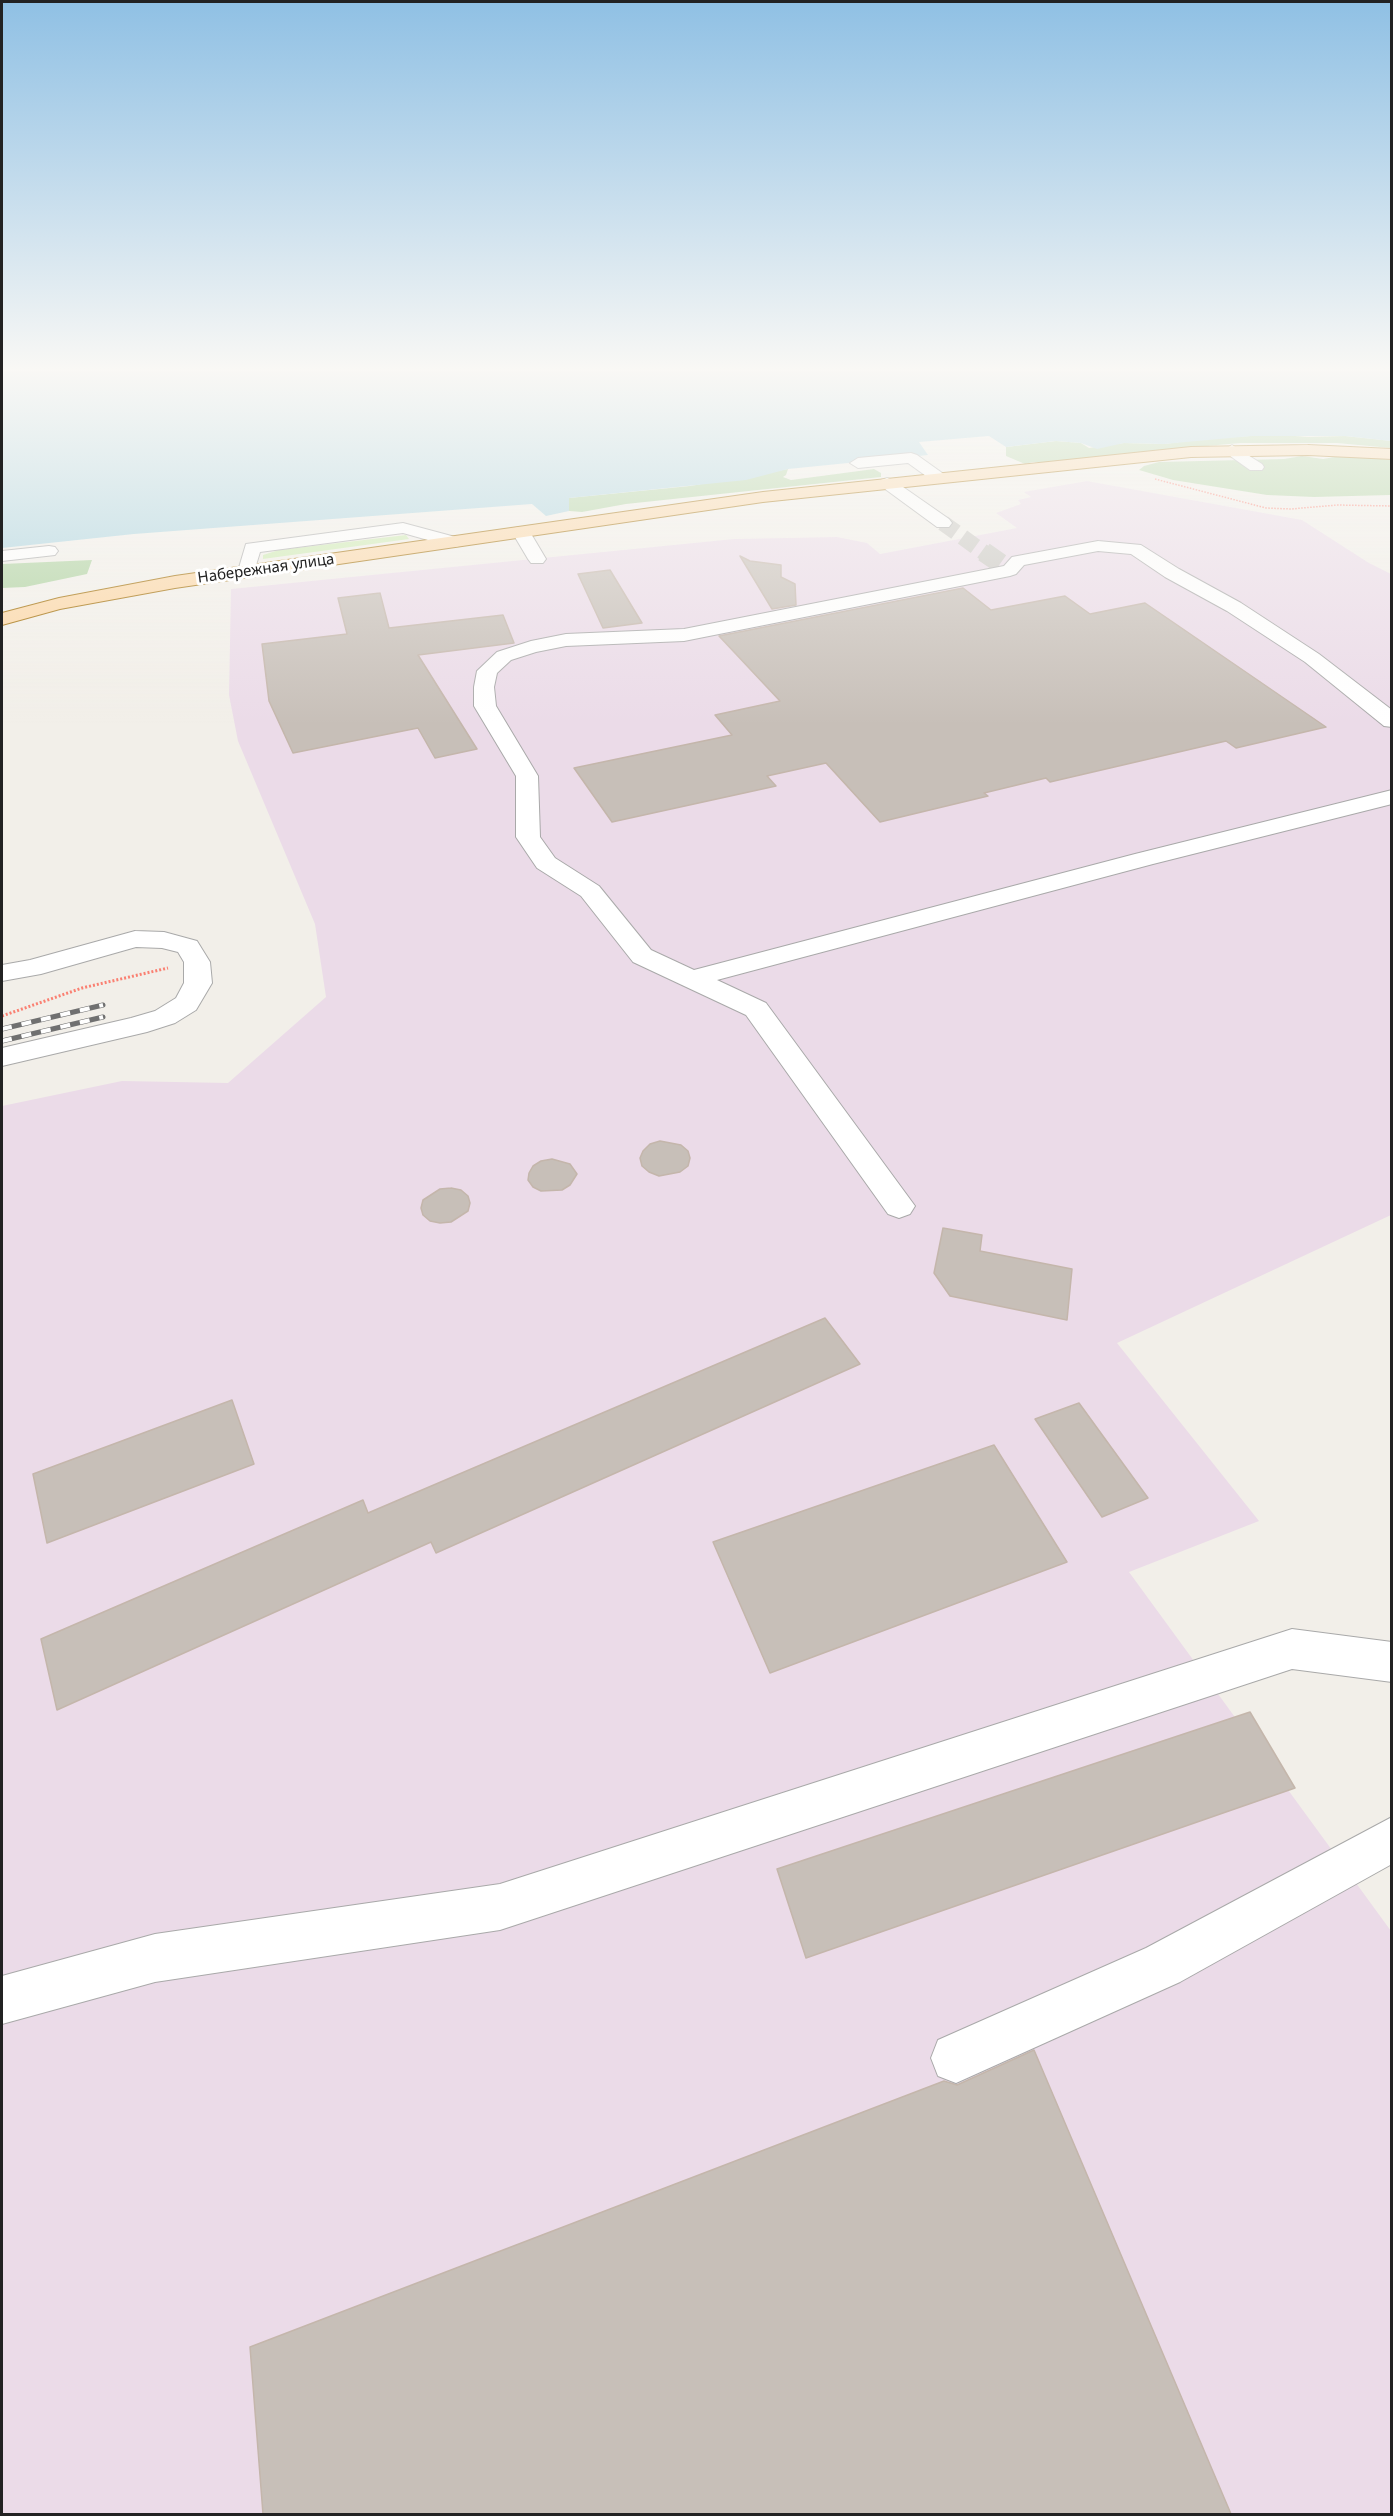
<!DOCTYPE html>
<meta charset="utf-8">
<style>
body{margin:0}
#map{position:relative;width:1393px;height:2516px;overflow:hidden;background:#f2efe9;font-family:"Noto Sans",sans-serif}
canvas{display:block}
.frame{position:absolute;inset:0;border:3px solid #222;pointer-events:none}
</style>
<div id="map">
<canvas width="1393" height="2516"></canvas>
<div class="frame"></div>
</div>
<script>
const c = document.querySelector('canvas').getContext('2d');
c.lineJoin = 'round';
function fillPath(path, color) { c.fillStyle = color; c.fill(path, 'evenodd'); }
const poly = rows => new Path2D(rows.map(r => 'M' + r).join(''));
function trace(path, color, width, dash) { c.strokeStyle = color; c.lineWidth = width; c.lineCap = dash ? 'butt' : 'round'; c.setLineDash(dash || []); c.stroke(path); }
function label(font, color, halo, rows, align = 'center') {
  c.font = font + ' "Noto Sans",sans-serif'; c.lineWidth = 6; c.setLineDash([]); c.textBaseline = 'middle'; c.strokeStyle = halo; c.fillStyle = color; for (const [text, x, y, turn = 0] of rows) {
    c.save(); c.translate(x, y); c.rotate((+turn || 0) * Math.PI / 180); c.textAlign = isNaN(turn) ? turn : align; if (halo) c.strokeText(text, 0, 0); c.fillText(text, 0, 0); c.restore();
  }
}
const industrial = poly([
 [1087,481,1302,520,1369,563,1391,574,1391,1215,1117,1343,1259,1521,1129,1572,1391,1931,1391,2514,2,2514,2,1106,122,1081,228,1083,326,997,315,924,238,741,229,695,231,589,734,539,837,537,867,543,880,554,1017,528,996,513,1021,504,1018,500,1031,497,1024,492]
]);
const grass = poly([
 [406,535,409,539,263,559,263,555,279,550]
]);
const forest = poly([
 [1283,435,1308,437,1345,436,1392,441,1391,448,1337,443,1240,443,1119,454,1059,463,1033,462,1025,464,1006,456,1006,447,1056,441,1081,443,1089,448,1124,443,1164,444,1220,437],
 [1346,455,1391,460,1391,495,1314,497,1267,495,1173,480,1139,470,1144,466,1159,462,1284,459,1302,456,1323,459],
 [788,469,786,475,783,477,791,480,874,469,881,473,881,477,626,504,582,512,569,511,569,498,690,486],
 [92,560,87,574,25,587,2,588,2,564]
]);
const water = poly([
 [2,372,1391,372,1391,441,1345,436,1252,436,1164,444,1124,443,1097,449,1081,443,1056,441,1006,447,989,436,919,442,928,455,788,469,746,480,569,498,569,511,546,516,532,504,134,534,2,548]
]);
const building = poly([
 [740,556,750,561,781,565,781,577,795,584,796,605,772,609,740,556],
 [610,570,642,623,603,628,578,574,610,570],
 [963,588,991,610,1065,596,1090,614,1145,603,1326,727,1236,748,1226,741,1050,782,1046,778,984,793,988,796,880,822,826,763,767,776,776,786,612,822,574,768,732,735,715,715,780,701,719,636,963,588],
 [380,593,389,628,503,615,514,643,418,655,477,749,435,758,418,728,293,753,269,701,262,644,347,634,338,598,380,593],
 [660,1141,681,1145,688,1151,690,1158,688,1166,680,1172,659,1176,649,1172,642,1166,640,1158,643,1151,650,1144,660,1141],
 [552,1159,570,1164,577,1174,570,1185,562,1190,541,1191,533,1187,528,1180,529,1173,533,1166,541,1161,552,1159],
 [451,1188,461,1190,468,1196,470,1203,468,1211,451,1222,440,1223,430,1221,423,1215,421,1208,423,1200,440,1189,451,1188],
 [943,1228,982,1235,980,1251,1072,1269,1067,1320,950,1296,934,1273,943,1228],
 [825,1318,860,1364,436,1553,431,1542,57,1710,41,1639,363,1500,368,1513,825,1318],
 [232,1400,254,1464,47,1543,33,1474,232,1400],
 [1079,1403,1148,1498,1102,1517,1035,1419,1079,1403],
 [994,1445,1067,1562,770,1673,713,1542,994,1445],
 [1250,1712,1295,1788,806,1958,777,1869,1250,1712],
 [1034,2050,1231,2514,263,2514,250,2347,944,2081,957,2085,1034,2050]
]);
const minorTunnelFar1 = poly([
 [943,523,986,554]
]);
const minorTunnel = poly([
 [984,552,1010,570]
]);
const pathFar1 = poly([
 [1155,479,1266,508,1291,509,1337,505,1392,506]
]);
const path = poly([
 [2,1016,82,988,168,968]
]);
const minor = poly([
 [1232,445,1262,464,1264,467,1262,470,1250,470,1226,453,1224,450,1232,445],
 [911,453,917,455,945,475,947,478,945,481,933,481,908,463,858,468,850,463,858,458,911,453],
 [887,478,893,480,949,519,952,523,949,527,937,527,881,486,879,483,881,480,887,478],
 [403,523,459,538,462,542,459,546,453,547,403,533,260,552,253,575,241,575,238,571,246,544,403,523],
 [521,527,527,528,530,532,546,559,543,563,531,563,528,559,512,532,515,528,521,527],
 [1098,541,1141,545,1179,569,1241,603,1319,654,1392,710,1392,727,1384,726,1305,662,1227,611,1165,577,1131,554,1098,551,1024,565,1016,574,1010,576,684,641,566,646,536,652,511,660,497,673,494,687,496,706,538,776,540,837,555,858,599,886,651,950,694,970,1135,854,1392,790,1392,804,1153,864,717,980,766,1003,915,1206,910,1214,899,1218,888,1214,746,1015,633,962,581,896,537,868,516,837,516,776,474,706,474,687,477,671,497,652,531,641,566,634,684,629,1004,566,1012,557,1098,541],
 [49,546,55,547,58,551,55,555,2,561,2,551,49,546],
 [135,931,164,932,197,941,210,962,212,983,196,1010,175,1023,147,1032,2,1066,2,1048,131,1018,155,1011,176,998,184,983,184,962,178,952,162,948,136,947,41,974,2,981,2,965,30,960,135,931],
 [1292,1629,1392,1642,1392,1682,1292,1669,500,1930,155,1982,2,2024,2,1976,155,1934,500,1884,1292,1629],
 [1392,1817,1392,1864,1180,1982,956,2083,938,2076,931,2058,938,2040,1146,1948,1392,1817]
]);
const major = poly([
 [1308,445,1392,449,1392,459,1308,455,1191,457,763,502,175,588,60,609,2,625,2,613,59,598,175,576,763,492,1191,447,1308,445]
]);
const rail = poly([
 [2,1029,103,1005],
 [2,1041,103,1017]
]);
const farStreetnames = [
 ["Набережная улица",266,569,-8]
];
fillPath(industrial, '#ebdbe8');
fillPath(grass, '#cdebb0');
fillPath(forest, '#add19e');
fillPath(water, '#aad3df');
fillPath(building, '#c7bfb8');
trace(building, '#c4b6ab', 1.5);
trace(minorTunnelFar1, '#c8c6c1', 16, [16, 8]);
trace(minorTunnel, '#c8c6c1', 20, [20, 10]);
trace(minor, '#a9a9a9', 2);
trace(major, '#a06b00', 2);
trace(pathFar1, '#fa8072', 1.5, [1.5, 1.5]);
trace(path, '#fa8072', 3, [2, 2]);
fillPath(minor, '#fff');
fillPath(major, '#fcd6a4');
trace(rail, '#707070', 5);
trace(rail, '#fff', 4, [10]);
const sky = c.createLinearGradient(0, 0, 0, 725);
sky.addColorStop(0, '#8fc0e4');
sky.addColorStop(0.51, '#f9f8f5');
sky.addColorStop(1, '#f9f8f500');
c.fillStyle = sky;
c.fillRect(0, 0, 1393, 725);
label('15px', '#222', '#fff', farStreetnames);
</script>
